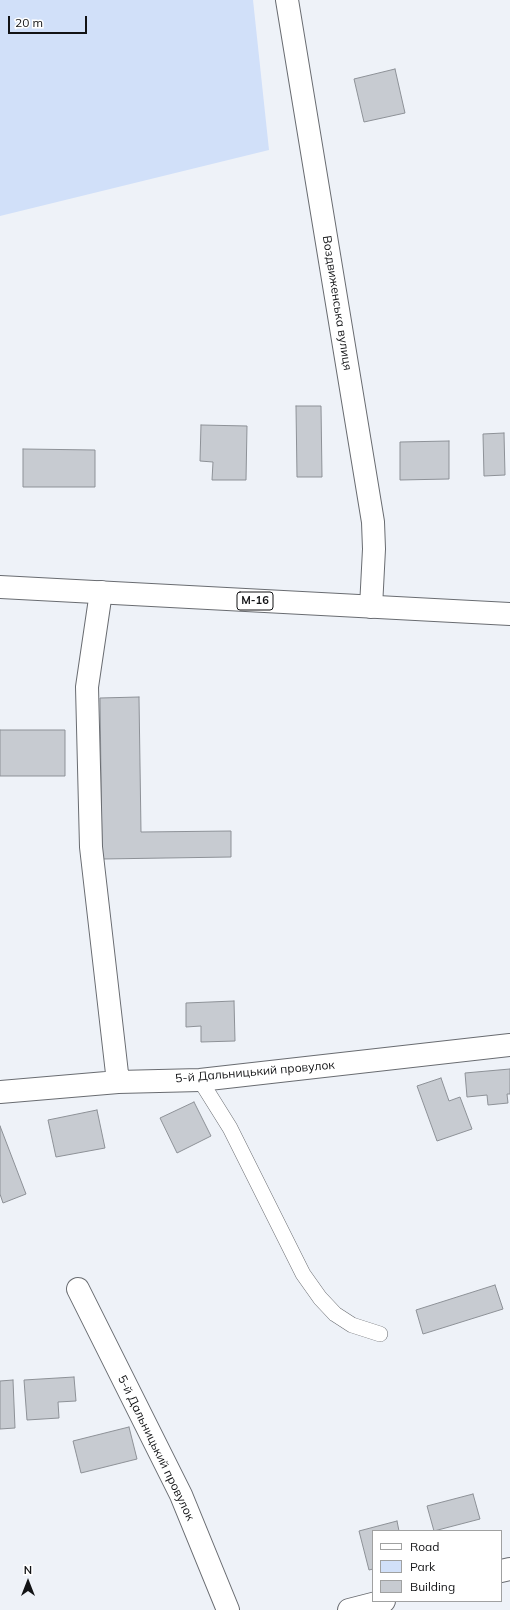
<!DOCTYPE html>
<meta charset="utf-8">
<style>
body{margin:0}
#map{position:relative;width:510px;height:1610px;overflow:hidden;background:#eef2f8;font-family:Mulish,sans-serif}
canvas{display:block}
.legend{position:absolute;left:372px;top:1530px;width:130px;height:72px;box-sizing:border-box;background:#fff;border:1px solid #a0a1a1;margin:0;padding:5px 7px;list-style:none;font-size:12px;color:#121315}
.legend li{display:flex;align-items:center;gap:8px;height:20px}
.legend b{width:20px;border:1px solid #a0a1a1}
.north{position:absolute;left:8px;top:1562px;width:40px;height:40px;-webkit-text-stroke:3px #fff;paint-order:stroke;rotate:0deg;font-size:11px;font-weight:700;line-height:16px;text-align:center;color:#121315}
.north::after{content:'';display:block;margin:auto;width:14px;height:18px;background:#121315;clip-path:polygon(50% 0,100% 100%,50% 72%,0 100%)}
.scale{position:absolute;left:8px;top:16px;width:79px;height:18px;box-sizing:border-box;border:2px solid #121315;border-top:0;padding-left:5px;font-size:12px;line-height:14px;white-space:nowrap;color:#121315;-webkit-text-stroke:3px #fff;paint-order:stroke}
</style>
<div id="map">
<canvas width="510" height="1610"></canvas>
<ul class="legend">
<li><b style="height:5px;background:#fff"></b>Road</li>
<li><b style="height:11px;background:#d1e0f9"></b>Park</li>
<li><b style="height:11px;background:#c7cbd1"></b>Building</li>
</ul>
<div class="north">N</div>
<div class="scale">20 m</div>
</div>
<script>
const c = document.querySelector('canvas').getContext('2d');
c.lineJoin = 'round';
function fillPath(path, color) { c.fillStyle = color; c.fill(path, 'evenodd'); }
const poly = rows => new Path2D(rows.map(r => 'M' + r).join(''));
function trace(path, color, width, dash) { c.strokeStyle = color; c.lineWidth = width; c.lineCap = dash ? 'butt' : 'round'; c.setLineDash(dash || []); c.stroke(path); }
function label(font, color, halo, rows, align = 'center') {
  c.font = font + ' Mulish,sans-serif'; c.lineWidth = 3; c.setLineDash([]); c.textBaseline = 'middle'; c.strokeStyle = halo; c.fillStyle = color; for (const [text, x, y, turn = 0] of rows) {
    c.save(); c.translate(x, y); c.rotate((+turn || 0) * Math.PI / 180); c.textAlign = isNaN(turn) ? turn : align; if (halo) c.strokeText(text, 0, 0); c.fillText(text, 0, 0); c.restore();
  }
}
const green = poly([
 [0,0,253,0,269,150,0,216]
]);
const building = poly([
 [395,69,405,113,364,122,354,79,395,69],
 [296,406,321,406,322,477,297,477,296,406],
 [201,425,247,426,246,480,212,480,213,462,200,461,201,425],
 [504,433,505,475,484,476,483,434,504,433],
 [449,441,449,479,400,480,400,442,449,441],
 [23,449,95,450,95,487,23,487,23,449],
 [139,697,141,832,231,831,231,857,102,859,100,698,139,697],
 [0,730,65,730,65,776,0,776,0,730],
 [234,1001,235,1041,201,1042,201,1026,186,1027,186,1003,234,1001],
 [510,1069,510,1094,507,1094,508,1103,488,1105,487,1095,467,1097,465,1073,510,1069],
 [441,1078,449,1101,460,1097,472,1129,437,1141,417,1086,441,1078],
 [194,1102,211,1136,177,1153,160,1118,194,1102],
 [97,1110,105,1148,56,1157,48,1120,97,1110],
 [0,1126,26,1194,3,1203,0,1194,0,1126],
 [495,1285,503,1309,423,1334,416,1310,495,1285],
 [74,1377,76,1401,58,1402,59,1418,27,1420,24,1380,74,1377],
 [13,1380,15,1428,0,1429,0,1381,13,1380],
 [129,1427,137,1459,81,1473,73,1441,129,1427],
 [473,1494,480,1519,434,1531,427,1506,473,1494],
 [397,1521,399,1531,373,1531,373,1569,369,1570,359,1531,397,1521]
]);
const lane = poly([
 [200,1080,230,1128,303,1274,320,1298,335,1314,352,1325,380,1334]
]);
const street = poly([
 [287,0,373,522,374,549,371,607],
 [101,592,87,687,91,847,118,1082],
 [0,1092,118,1082,200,1080,510,1045],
 [78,1289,181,1495,228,1610],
 [501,1571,510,1569],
 [349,1610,384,1601]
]);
const highway = poly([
 [0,587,510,614]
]);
const shields = [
 [255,601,36]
];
const shieldNames = [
 ["М-16",255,601]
];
const streetNames = [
 ["Воздвиженська вулиця",337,303,81],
 ["5-й Дальницький провулок",255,1072,-5],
 ["5-й Дальницький провулок",156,1448,64]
];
fillPath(green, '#d1e0f9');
fillPath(building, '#c7cbd1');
trace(building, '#8d9197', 1);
trace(lane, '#696c71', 16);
trace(street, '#696c71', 24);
trace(highway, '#696c71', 24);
trace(lane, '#fff', 15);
trace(street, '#fff', 22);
trace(highway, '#fff', 22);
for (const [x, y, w] of shields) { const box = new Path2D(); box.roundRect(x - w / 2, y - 9, w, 18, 3); c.fillStyle = '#fff'; c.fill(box); trace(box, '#121315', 1); }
label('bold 11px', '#121315', null, shieldNames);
label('12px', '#121315', '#fff', streetNames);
</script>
